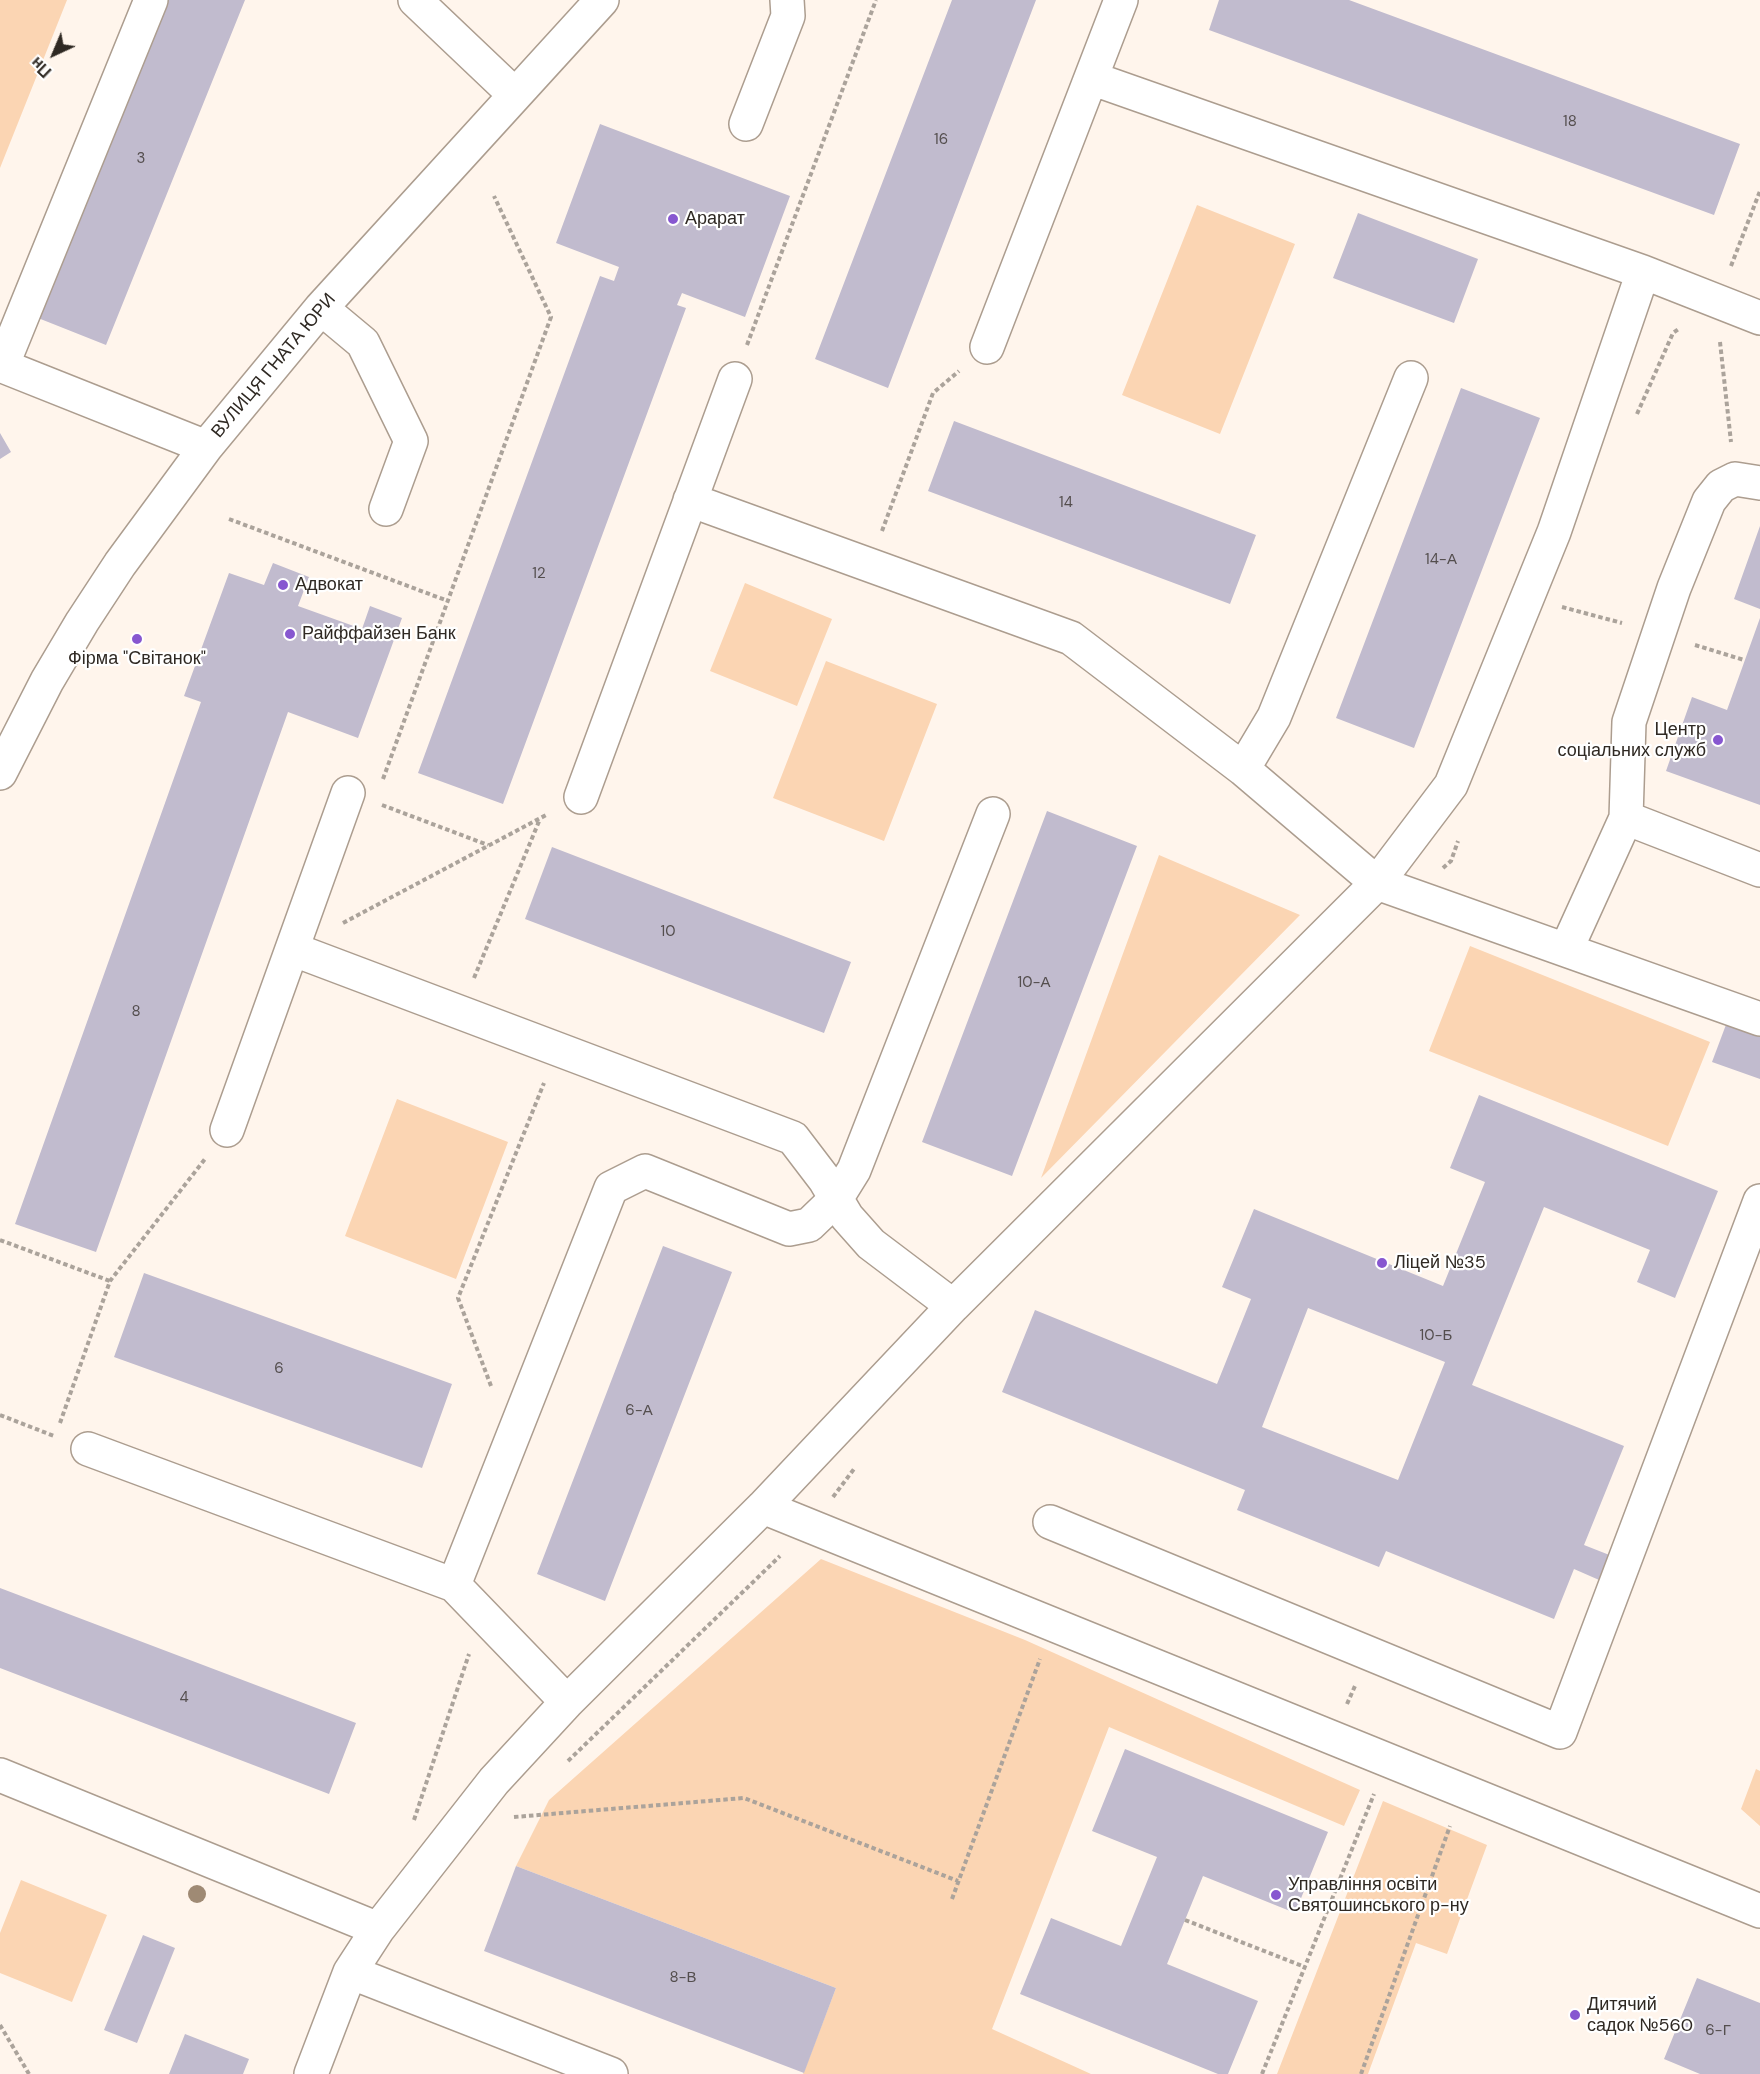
<!DOCTYPE html>
<meta charset="utf-8">
<style>
body{margin:0}
#map{position:relative;width:1760px;height:2074px;overflow:hidden;background:#fff5ec;font-family:"DM Sans",sans-serif}
canvas{display:block}
.north{position:absolute;left:24px;top:24px;width:60px;height:60px;-webkit-text-stroke:4px #fff;paint-order:stroke;rotate:224deg;font-size:16px;font-weight:700;line-height:24px;text-align:center;color:#2f2923}
.north::after{content:'';display:block;margin:auto;width:21px;height:27px;background:#2f2923;clip-path:polygon(50% 0,100% 100%,50% 72%,0 100%)}
</style>
<div id="map">
<canvas width="1760" height="2074"></canvas>
<div class="north">Пн</div>
</div>
<script>
const c = document.querySelector('canvas').getContext('2d');
c.lineJoin = 'round';
function fillPath(path, color) { c.fillStyle = color; c.fill(path, 'evenodd'); }
const poly = rows => new Path2D(rows.map(r => 'M' + r).join(''));
function trace(path, color, width, dash) { c.strokeStyle = color; c.lineWidth = width; c.lineCap = dash ? 'butt' : 'round'; c.setLineDash(dash || []); c.stroke(path); }
function label(font, color, halo, rows, align = 'center') {
  c.font = font + ' "DM Sans",sans-serif'; c.lineWidth = 4.5; c.setLineDash([]); c.textBaseline = 'middle'; c.strokeStyle = halo; c.fillStyle = color; for (const [text, x, y, turn = 0] of rows) {
    c.save(); c.translate(x, y); c.rotate((+turn || 0) * Math.PI / 180); c.textAlign = isNaN(turn) ? turn : align; if (halo) c.strokeText(text, 0, 0); c.fillText(text, 0, 0); c.restore();
  }
}
const green = poly([
 [0,0,67,0,0,168],
 [1197,205,1295,244,1220,434,1122,395],
 [745,583,832,619,797,706,710,671],
 [826,661,937,704,884,841,773,798],
 [1159,855,1300,915,1041,1178],
 [1470,946,1710,1042,1668,1146,1429,1051],
 [397,1099,508,1142,456,1279,345,1236],
 [821,1559,1025,1640,1360,1790,1344,1826,1109,1727,992,2029,1091,2074,803,2074,836,1988,516,1866,549,1800],
 [1756,1769,1760,1771,1760,1826,1741,1809],
 [1383,1801,1487,1845,1447,1954,1416,1943,1368,2074,1277,2074],
 [21,1880,107,1915,72,2002,0,1973,0,1933]
]);
const building = poly([
 [166,0,245,0,106,345,38,318],
 [952,0,1036,0,888,388,815,359],
 [1219,0,1349,0,1740,144,1714,215,1209,30],
 [600,124,790,196,745,317,682,293,677,305,686,308,503,804,418,773,600,276,614,281,619,267,556,243],
 [1358,213,1478,259,1454,323,1333,278],
 [1461,388,1540,418,1414,748,1336,718],
 [954,421,1256,535,1230,604,928,491],
 [0,433,11,452,0,459],
 [1760,526,1760,609,1734,599],
 [273,563,309,577,298,606,362,629,370,606,402,618,358,738,288,712,96,1252,15,1224,201,702,184,696,229,573,264,585],
 [1760,618,1760,805,1666,771,1692,697,1727,710],
 [1047,811,1137,846,1012,1176,922,1142],
 [552,847,851,962,824,1033,525,919],
 [1727,1022,1760,1033,1760,1079,1712,1062],
 [1479,1095,1718,1191,1675,1298,1637,1282,1650,1250,1544,1207,1472,1385,1624,1446,1584,1545,1617,1558,1606,1583,1574,1569,1554,1619,1386,1551,1379,1567,1237,1510,1245,1490,1002,1392,1035,1310,1217,1384,1251,1299,1222,1287,1254,1209,1443,1286,1485,1182,1450,1168],
 [1308,1308,1445,1362,1398,1480,1262,1427],
 [663,1246,732,1272,605,1601,537,1574],
 [144,1273,452,1384,422,1468,114,1357],
 [0,1588,356,1723,329,1794,0,1668],
 [1125,1749,1328,1832,1295,1913,1203,1876,1167,1964,1258,2001,1228,2074,1218,2074,1020,1994,1051,1918,1121,1946,1157,1857,1092,1831],
 [516,1866,836,1988,804,2073,484,1951],
 [143,1935,175,1948,137,2043,104,2030],
 [1697,1978,1760,2003,1760,2074,1700,2074,1664,2059],
 [185,2034,249,2059,243,2074,169,2074]
]);
const path = poly([
 [1731,266,1760,191],
 [1720,342,1731,442],
 [747,345,876,0],
 [1637,414,1673,333,1680,328],
 [229,519,448,601],
 [882,531,933,393,959,371],
 [1562,607,1622,623],
 [1695,645,1744,660],
 [383,779,551,317,494,196],
 [382,805,488,845],
 [1443,868,1451,861,1458,841],
 [343,923,548,814],
 [474,978,540,819],
 [0,1240,110,1281],
 [491,1386,458,1298,544,1083],
 [0,1415,54,1436],
 [60,1423,110,1281,205,1159],
 [833,1497,854,1469],
 [1347,1704,1355,1686],
 [568,1761,780,1556],
 [514,1817,744,1798,958,1881],
 [414,1820,469,1654],
 [952,1899,1040,1659],
 [1185,1920,1305,1967],
 [0,2025,29,2074],
 [1262,2074,1374,1794],
 [1361,2074,1450,1826]
]);
const minor = poly([
 [415,0,515,95],
 [1091,78,1643,272,1760,318],
 [746,124,788,16,787,0],
 [321,308,363,343,411,441,386,509],
 [987,347,1121,0],
 [0,365,206,447],
 [2,366,151,0],
 [1760,483,1735,479,1721,486,1709,501,1674,588,1629,722,1626,818,1760,870],
 [690,500,1071,638,1243,769,1377,883,1760,1019],
 [1243,769,1274,717,1411,378],
 [0,773,47,681,82,622,120,564,206,447,321,308,602,0],
 [581,797,735,379],
 [292,949,793,1138,825,1180,847,1217,871,1244,953,1306],
 [1566,950,1626,818],
 [227,1130,348,793],
 [88,1449,454,1585,567,1702],
 [763,1507,1760,1911],
 [1050,1522,1560,1732,1760,1201],
 [454,1585,611,1188,645,1171,789,1229,809,1225,836,1199,854,1170,993,814],
 [0,1775,378,1929],
 [350,1972,611,2074],
 [311,2074,350,1972,378,1929,494,1781,567,1702,763,1507,953,1306,1377,883,1451,785,1554,532,1643,272]
]);
const trees = [
 [197,1894]
];
const markers = [
 [673,219,6,"#8757d0"],
 [283,585,6,"#8757d0"],
 [290,634,6,"#8757d0"],
 [137,639,6,"#8757d0"],
 [1718,740,6,"#8757d0"],
 [1382,1263,6,"#8757d0"],
 [1276,1895,6,"#8757d0"],
 [1575,2015,6,"#8757d0"]
];
const numberNames = [
 ["18",1570,122],
 ["16",941,140],
 ["3",141,159],
 ["14",1066,503],
 ["14-А",1441,560],
 ["12",539,574],
 ["10",668,932],
 ["10-А",1034,983],
 ["8",136,1012],
 ["10-Б",1436,1336],
 ["6",279,1369],
 ["6-А",639,1411],
 ["4",184,1698],
 ["8-В",683,1978],
 ["6-Г",1718,2031]
];
const poiNames = [
 ["Арарат",685,219],
 ["Адвокат",295,585],
 ["Райффайзен Банк",302,634],
 ["Фірма \"Світанок\"",137,659,"center"],
 ["Центр",1706,730,"right"],
 ["соціальних служб",1706,751,"right"],
 ["Ліцей №35",1394,1263],
 ["Управління освіти",1288,1885],
 ["Святошинського р-ну",1288,1906],
 ["Дитячий",1587,2005],
 ["садок №560",1587,2026]
];
const streetNames = [
 ["ВУЛИЦЯ ГНАТА ЮРИ",274,366,-50]
];
fillPath(green, '#fbd5b3');
fillPath(building, '#c1bbce');
trace(minor, '#ac9d8f', 36);
trace(path, '#aba39b', 4, [4.5, 3]);
trace(minor, '#fff', 33);
c.fillStyle = '#9f8a74';
for (const [x, y] of trees) { c.beginPath(); c.arc(x, y, 9, 0, 2 * Math.PI); c.fill(); }
for (const [x, y, r, color] of markers) { const dot = new Path2D(); dot.arc(x, y, r, 0, 2 * Math.PI); c.fillStyle = color; c.fill(dot); trace(dot, '#fff', 2); }
label('15px', '#544e4e', null, numberNames);
label('18px', '#2f2923', '#fff', poiNames, 'left');
label('18px', '#2f2923', '#fff', streetNames);
</script>
